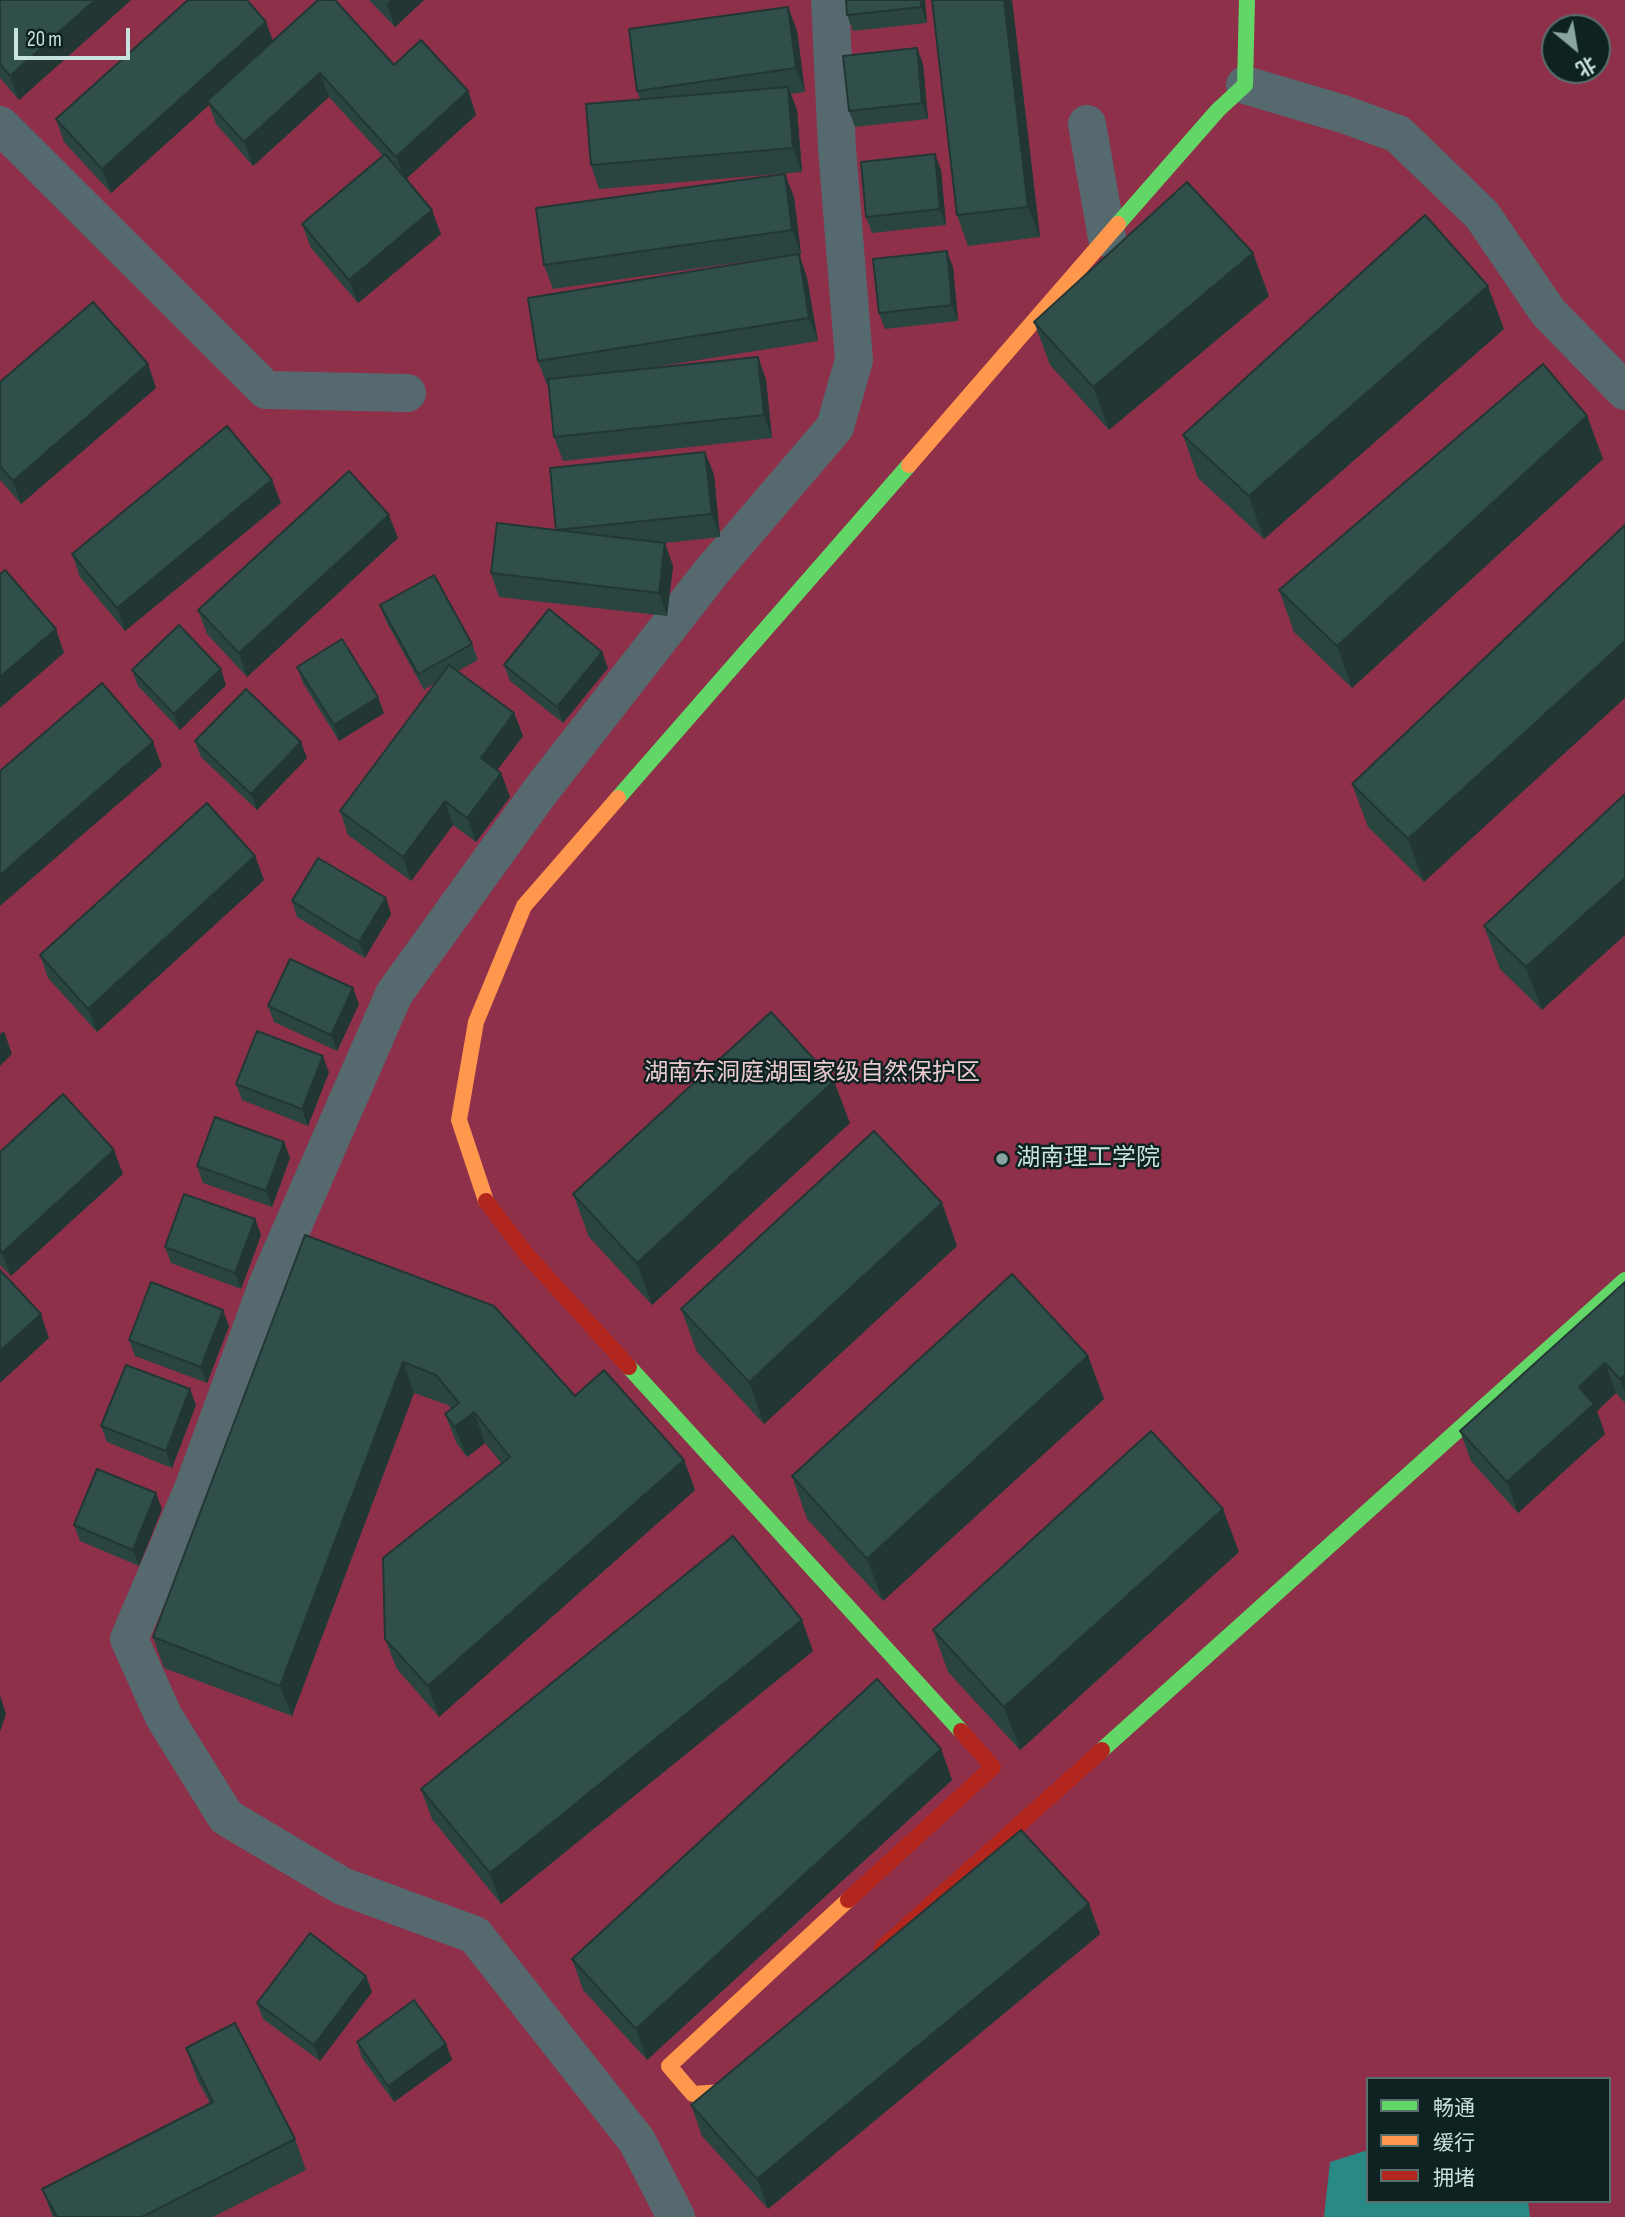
<!DOCTYPE html>
<meta charset="utf-8">
<style>
body{margin:0}
#map{position:relative;width:1625px;height:2217px;overflow:hidden;background:#153332;font-family:"Sofia Sans Condensed","Noto Sans SC",sans-serif}
canvas{display:block}
.legend{position:absolute;left:1366px;top:2077px;width:245px;height:126px;box-sizing:border-box;background:#0e2321;border:2px solid #586f6d;margin:0;padding:9px 12px;list-style:none;font-size:21px;color:#c8e2df}
.legend li{display:flex;align-items:center;gap:14px;height:35px}
.legend b{width:35px;border:2px solid #586f6d}
.north{position:absolute;left:1541px;top:14px;width:70px;height:70px;box-sizing:border-box;background:#0e2321;border:2px solid #586f6d;border-radius:50%;rotate:150deg;font-size:19px;font-weight:700;line-height:28px;text-align:center;color:#c8e2df}
.north::after{content:'';display:block;margin:auto;width:24px;height:32px;background:#89a5a2;clip-path:polygon(50% 0,100% 100%,50% 72%,0 100%)}
.scale{position:absolute;left:14px;top:28px;width:116px;height:32px;box-sizing:border-box;border:4px solid #c8e2df;border-top:0;padding-left:9px;font-size:21px;line-height:24px;white-space:nowrap;color:#c8e2df;-webkit-text-stroke:5px #0e2321;paint-order:stroke}
</style>
<div id="map">
<canvas width="1625" height="2217"></canvas>
<ul class="legend">
<li><b style="height:9px;background:#63d668"></b>畅通</li>
<li><b style="height:9px;background:#ff974d"></b>缓行</li>
<li><b style="height:9px;background:#b3261e"></b>拥堵</li>
</ul>
<div class="north">北</div>
<div class="scale">20 m</div>
</div>
<script>
const c = document.querySelector('canvas').getContext('2d');
c.lineJoin = 'round';
function fillPath(path, color) { c.fillStyle = color; c.fill(path, 'evenodd'); }
const poly = rows => new Path2D(rows.map(r => 'M' + r).join(''));
function trace(path, color, width, dash) { c.strokeStyle = color; c.lineWidth = width; c.lineCap = dash ? 'butt' : 'round'; c.setLineDash(dash || []); c.stroke(path); }
function label(font, color, halo, rows, align = 'center') {
  c.font = font + ' "Sofia Sans Condensed","Noto Sans SC",sans-serif'; c.lineWidth = 5; c.setLineDash([]); c.textBaseline = 'middle'; c.strokeStyle = halo; c.fillStyle = color; for (const [text, x, y, turn = 0] of rows) {
    c.save(); c.translate(x, y); c.rotate((+turn || 0) * Math.PI / 180); c.textAlign = isNaN(turn) ? turn : align; if (halo) c.strokeText(text, 0, 0); c.fillText(text, 0, 0); c.restore();
  }
}
const green = poly([
 [0,0,1625,0,1625,2217,0,2217],
 [1555,28,1597,28,1597,70,1555,70],
 [1368,2079,1609,2079,1609,2201,1368,2201]
]);
const water = poly([
 [1368,2150,1368,2201,1528,2201,1530,2217,1324,2217,1330,2162]
]);
const street = poly([
 [1245,85,1343,114,1398,134,1482,215,1548,312,1625,391],
 [1087,124,1107,238],
 [0,125,266,390,407,393],
 [676,2217,637,2141,475,1935,342,1886,226,1817,164,1717,129,1639,193,1489,268,1283,394,994,539,793,712,571,835,427,854,360,837,149,830,0]
]);
const fast = poly([
 [1118,224,1218,110,1245,85,1247,0],
 [618,798,909,465],
 [629,1367,961,1731],
 [1102,1750,1625,1280]
]);
const slow = poly([
 [909,465,1118,224],
 [486,1201,459,1120,476,1022,524,906,618,798],
 [749,2068,723,2092,693,2094,669,2066,848,1900]
]);
const jam = poly([
 [486,1201,527,1255,629,1367],
 [848,1900,993,1767,961,1731],
 [882,1948,1102,1750]
]);
const wall = poly([
 [0,0,131,0,19,100,0,78],
 [369,0,424,0,395,27],
 [846,0,925,0,927,23,853,31,847,15],
 [1012,0,1040,237,968,246,957,215],
 [788,7,797,31,805,92,791,94,797,110,802,172,599,189,591,165,640,99,637,91],
 [273,41,394,65,468,91,476,115,406,179,441,234,358,303,311,248,302,224,383,156,329,97,253,166,216,124,209,105,111,193,64,142,56,119],
 [917,48,923,64,928,119,855,127,849,111],
 [935,154,941,170,946,225,872,233,866,217],
 [794,197,801,254,799,254,807,278,818,341,649,368,758,357,766,380,772,438,563,461,554,437,549,385,547,385,538,361,784,256,553,289,544,265],
 [953,267,958,321,885,329,879,313],
 [1269,296,1109,430,1050,365,1034,322],
 [1504,329,1264,539,1198,478,1183,435],
 [148,364,156,388,21,504,0,480,0,382],
 [1587,416,1603,459,1352,688,1294,632,1279,590],
 [705,452,714,475,720,537,665,543,673,566,667,616,499,597,491,573,556,530],
 [281,503,125,631,80,577,72,554],
 [1625,525,1424,882,1368,827,1352,784],
 [398,538,247,677,207,634,198,610],
 [380,605,472,644,478,660,458,671,514,713,523,736,497,770,501,773,510,797,476,842,453,825,411,881,348,835,340,811,435,683,424,690,386,621],
 [602,652,608,668,563,723,510,681,504,665],
 [297,667,384,713,339,741,303,683],
 [132,670,226,685,180,730,138,686],
 [195,741,307,758,257,810,201,757],
 [1625,794,1542,1010,1500,969,1484,926],
 [255,856,264,880,97,1032,48,978,40,955],
 [386,898,391,914,365,958,297,917,292,901],
 [359,1004,337,1051,274,1022,268,1006],
 [329,1072,308,1126,242,1100,236,1084],
 [850,1123,652,1305,589,1237,573,1194],
 [284,1142,290,1158,272,1207,203,1183,197,1166],
 [0,1152,123,1174,11,1276,0,1265],
 [942,1203,957,1246,764,1424,697,1352,681,1309],
 [255,1219,261,1235,241,1289,171,1263,165,1247],
 [305,1235,684,1460,695,1490,439,1717,397,1669,385,1639,502,1464,485,1443,467,1457,457,1444,445,1414,451,1409,448,1405,414,1393,292,1716,164,1668,153,1637],
 [1625,1282,1625,1403,1616,1393,1597,1411,1605,1434,1518,1513,1471,1461,1460,1431],
 [229,1326,207,1383,135,1356,129,1340],
 [1088,1356,1104,1399,883,1601,807,1519,792,1476],
 [196,1405,172,1468,107,1442,101,1426],
 [162,1509,139,1566,80,1541,74,1525],
 [1239,1552,1020,1750,948,1672,933,1630],
 [813,1651,501,1904,432,1819,421,1789],
 [941,1749,952,1780,647,2060,583,1990,572,1959],
 [1089,1904,1100,1934,768,2209,702,2136,691,2105],
 [366,1976,372,1992,320,2061,263,2019,257,2003],
 [357,2042,446,2044,452,2060,394,2102,362,2058],
 [186,2048,295,2139,306,2170,213,2217,53,2217,42,2189,210,2103,197,2079]
]);
const shadedWall = poly([
 [95,0,131,0,19,100,10,76],
 [391,0,424,0,395,27,387,4],
 [921,0,925,0,927,23,921,7],
 [1004,0,1012,0,1040,237,1028,207],
 [788,7,797,31,805,92,796,68],
 [266,22,275,46,207,101,209,105,111,193,102,169],
 [917,48,923,64,928,119,922,103],
 [320,73,329,97,253,166,244,142],
 [788,87,797,110,802,172,793,148],
 [468,91,476,115,405,180,396,157],
 [935,154,941,170,946,225,940,209],
 [785,174,794,197,801,254,792,230],
 [432,210,441,234,358,303,349,280],
 [947,251,953,267,958,321,952,305],
 [1253,253,1269,296,1109,430,1093,387],
 [799,254,807,278,818,341,809,318],
 [1488,286,1504,329,1264,539,1249,496],
 [758,357,766,380,772,438,764,415],
 [148,364,156,388,21,504,13,481],
 [1587,416,1603,459,1352,688,1337,646],
 [705,452,714,475,720,537,712,514],
 [272,480,281,503,125,631,117,608],
 [389,515,398,538,247,677,239,653],
 [665,543,673,566,667,616,659,593],
 [56,629,64,653,0,708,0,677],
 [1625,641,1625,698,1424,882,1408,839],
 [602,652,608,668,563,723,557,707],
 [221,669,226,685,180,730,174,714],
 [378,697,384,713,339,741,334,725],
 [514,713,523,736,489,781,481,758],
 [153,742,162,766,0,906,0,875],
 [301,742,307,758,257,810,251,794],
 [501,773,510,797,476,842,467,818],
 [445,801,453,825,411,881,403,857],
 [255,856,264,880,97,1032,88,1009],
 [1625,878,1625,935,1542,1010,1526,967],
 [386,898,391,914,365,958,359,942],
 [353,988,359,1004,337,1051,331,1035],
 [4,1031,12,1054,0,1066,0,1034],
 [323,1056,329,1072,308,1126,302,1109],
 [834,1081,850,1123,652,1305,637,1263],
 [284,1142,290,1158,272,1207,266,1191],
 [114,1150,123,1174,11,1276,2,1253],
 [942,1203,957,1246,764,1424,749,1382],
 [255,1219,261,1235,241,1289,235,1273],
 [223,1310,229,1326,207,1383,201,1367],
 [41,1314,49,1338,0,1383,0,1351],
 [1088,1356,1104,1399,883,1601,867,1559],
 [403,1362,414,1393,292,1716,280,1686],
 [1605,1363,1616,1393,1597,1411,1605,1434,1518,1513,1507,1482,1579,1387],
 [1625,1375,1625,1392,1620,1379],
 [190,1389,196,1405,172,1468,166,1451],
 [474,1412,485,1443,467,1457,455,1427],
 [684,1460,695,1490,439,1717,428,1686],
 [156,1493,162,1509,139,1566,133,1550],
 [1223,1509,1239,1552,1020,1750,1004,1707],
 [802,1620,813,1651,501,1904,490,1873],
 [0,1695,6,1714,0,1732],
 [941,1749,952,1780,647,2060,636,2029],
 [1089,1904,1100,1934,768,2209,757,2179],
 [366,1976,372,1992,320,2061,314,2045],
 [446,2044,452,2060,394,2102,388,2086]
]);
const building = poly([
 [0,0,95,0,10,76,0,64,0,0],
 [188,0,247,0,266,22,102,169,56,119,188,0],
 [318,0,335,0,394,65,421,40,468,91,396,157,320,73,244,142,207,101,318,0],
 [846,0,921,0,921,7,847,15,846,0],
 [932,0,1004,0,1028,207,957,215,932,0],
 [788,7,796,68,637,91,629,29,788,7],
 [917,48,922,103,849,111,843,56,917,48],
 [788,87,793,148,591,165,586,104,788,87],
 [385,154,432,210,349,280,302,224,385,154],
 [935,154,940,209,866,217,861,162,935,154],
 [785,174,792,230,544,265,536,208,785,174],
 [1187,182,1253,253,1093,387,1034,322,1187,182],
 [1425,215,1488,286,1249,496,1183,435,1425,215],
 [947,251,952,305,879,313,873,259,947,251],
 [799,254,809,318,538,361,528,298,799,254],
 [93,302,148,364,13,481,0,466,0,382,93,302],
 [758,357,764,415,554,437,548,379,758,357],
 [1543,364,1587,416,1337,646,1279,590,1543,364],
 [227,426,272,480,117,608,72,554,227,426],
 [705,452,712,514,556,530,550,468,705,452],
 [349,471,389,515,239,653,198,610,349,471],
 [497,523,665,543,659,593,491,573,497,523],
 [1625,525,1625,641,1408,839,1352,784,1625,525],
 [5,570,56,629,0,677,0,574,5,570],
 [434,575,472,644,418,674,380,605,434,575],
 [549,609,602,652,557,707,504,665,549,609],
 [179,625,221,669,174,714,132,670,179,625],
 [342,639,378,697,334,725,297,667,342,639],
 [449,665,514,713,481,758,501,773,467,818,445,801,403,857,340,811,449,665],
 [102,683,153,742,0,875,0,771,102,683],
 [246,689,301,742,251,794,195,741,246,689],
 [1625,794,1625,878,1526,967,1484,926,1625,794],
 [207,803,255,856,88,1009,40,955,207,803],
 [318,858,386,898,359,942,292,901,318,858],
 [290,959,353,988,331,1035,268,1006,290,959],
 [771,1012,834,1081,637,1263,573,1194,771,1012],
 [257,1031,323,1056,302,1109,236,1084,257,1031],
 [63,1094,114,1150,2,1253,0,1250,0,1152,63,1094],
 [215,1117,284,1142,266,1191,197,1166,215,1117],
 [874,1131,942,1203,749,1382,681,1309,874,1131],
 [184,1194,255,1219,235,1273,165,1247,184,1194],
 [305,1235,494,1306,575,1396,604,1370,684,1460,428,1686,385,1639,383,1558,510,1457,474,1412,455,1427,445,1414,459,1403,436,1375,403,1362,280,1686,153,1637,305,1235],
 [0,1270,41,1314,0,1351,0,1270],
 [1012,1274,1088,1356,867,1559,792,1476,1012,1274],
 [151,1282,223,1310,201,1367,129,1340,151,1282],
 [1625,1282,1625,1375,1620,1379,1605,1363,1579,1387,1594,1404,1507,1482,1460,1431,1625,1282],
 [126,1365,190,1389,166,1451,101,1426,126,1365],
 [1151,1431,1223,1509,1004,1707,933,1630,1151,1431],
 [97,1469,156,1493,133,1550,74,1525,97,1469],
 [733,1536,802,1620,490,1873,421,1789,733,1536],
 [877,1679,941,1749,636,2029,572,1959,877,1679],
 [1021,1830,1089,1904,757,2179,691,2105,1021,1830],
 [310,1933,366,1976,314,2045,257,2003,310,1933],
 [414,2000,446,2044,388,2086,357,2042,414,2000],
 [235,2023,295,2139,142,2217,57,2217,42,2189,213,2102,186,2048,235,2023]
]);
const markers = [
 [1002,1159,7,"#89a5a2"]
];
const parkNames = [
 ["湖南东洞庭湖国家级自然保护区",812,1074]
];
const poiNames = [
 ["湖南理工学院",1016,1159]
];
fillPath(green, '#8f304a');
fillPath(water, '#298984');
trace(street, '#55696f', 38);
trace(fast, '#63d668', 16);
trace(slow, '#ff974d', 16);
trace(jam, '#b3261e', 16);
fillPath(wall, '#2a4440');
fillPath(shadedWall, '#223734');
fillPath(building, '#314f4a');
trace(building, '#223734', 2);
for (const [x, y, r, color] of markers) { const dot = new Path2D(); dot.arc(x, y, r, 0, 2 * Math.PI); c.fillStyle = color; c.fill(dot); trace(dot, '#0e2321', 2.5); }
label('24px', '#eccbd0', '#0e2321', parkNames);
label('24px', '#c8e2df', '#0e2321', poiNames, 'left');
</script>
